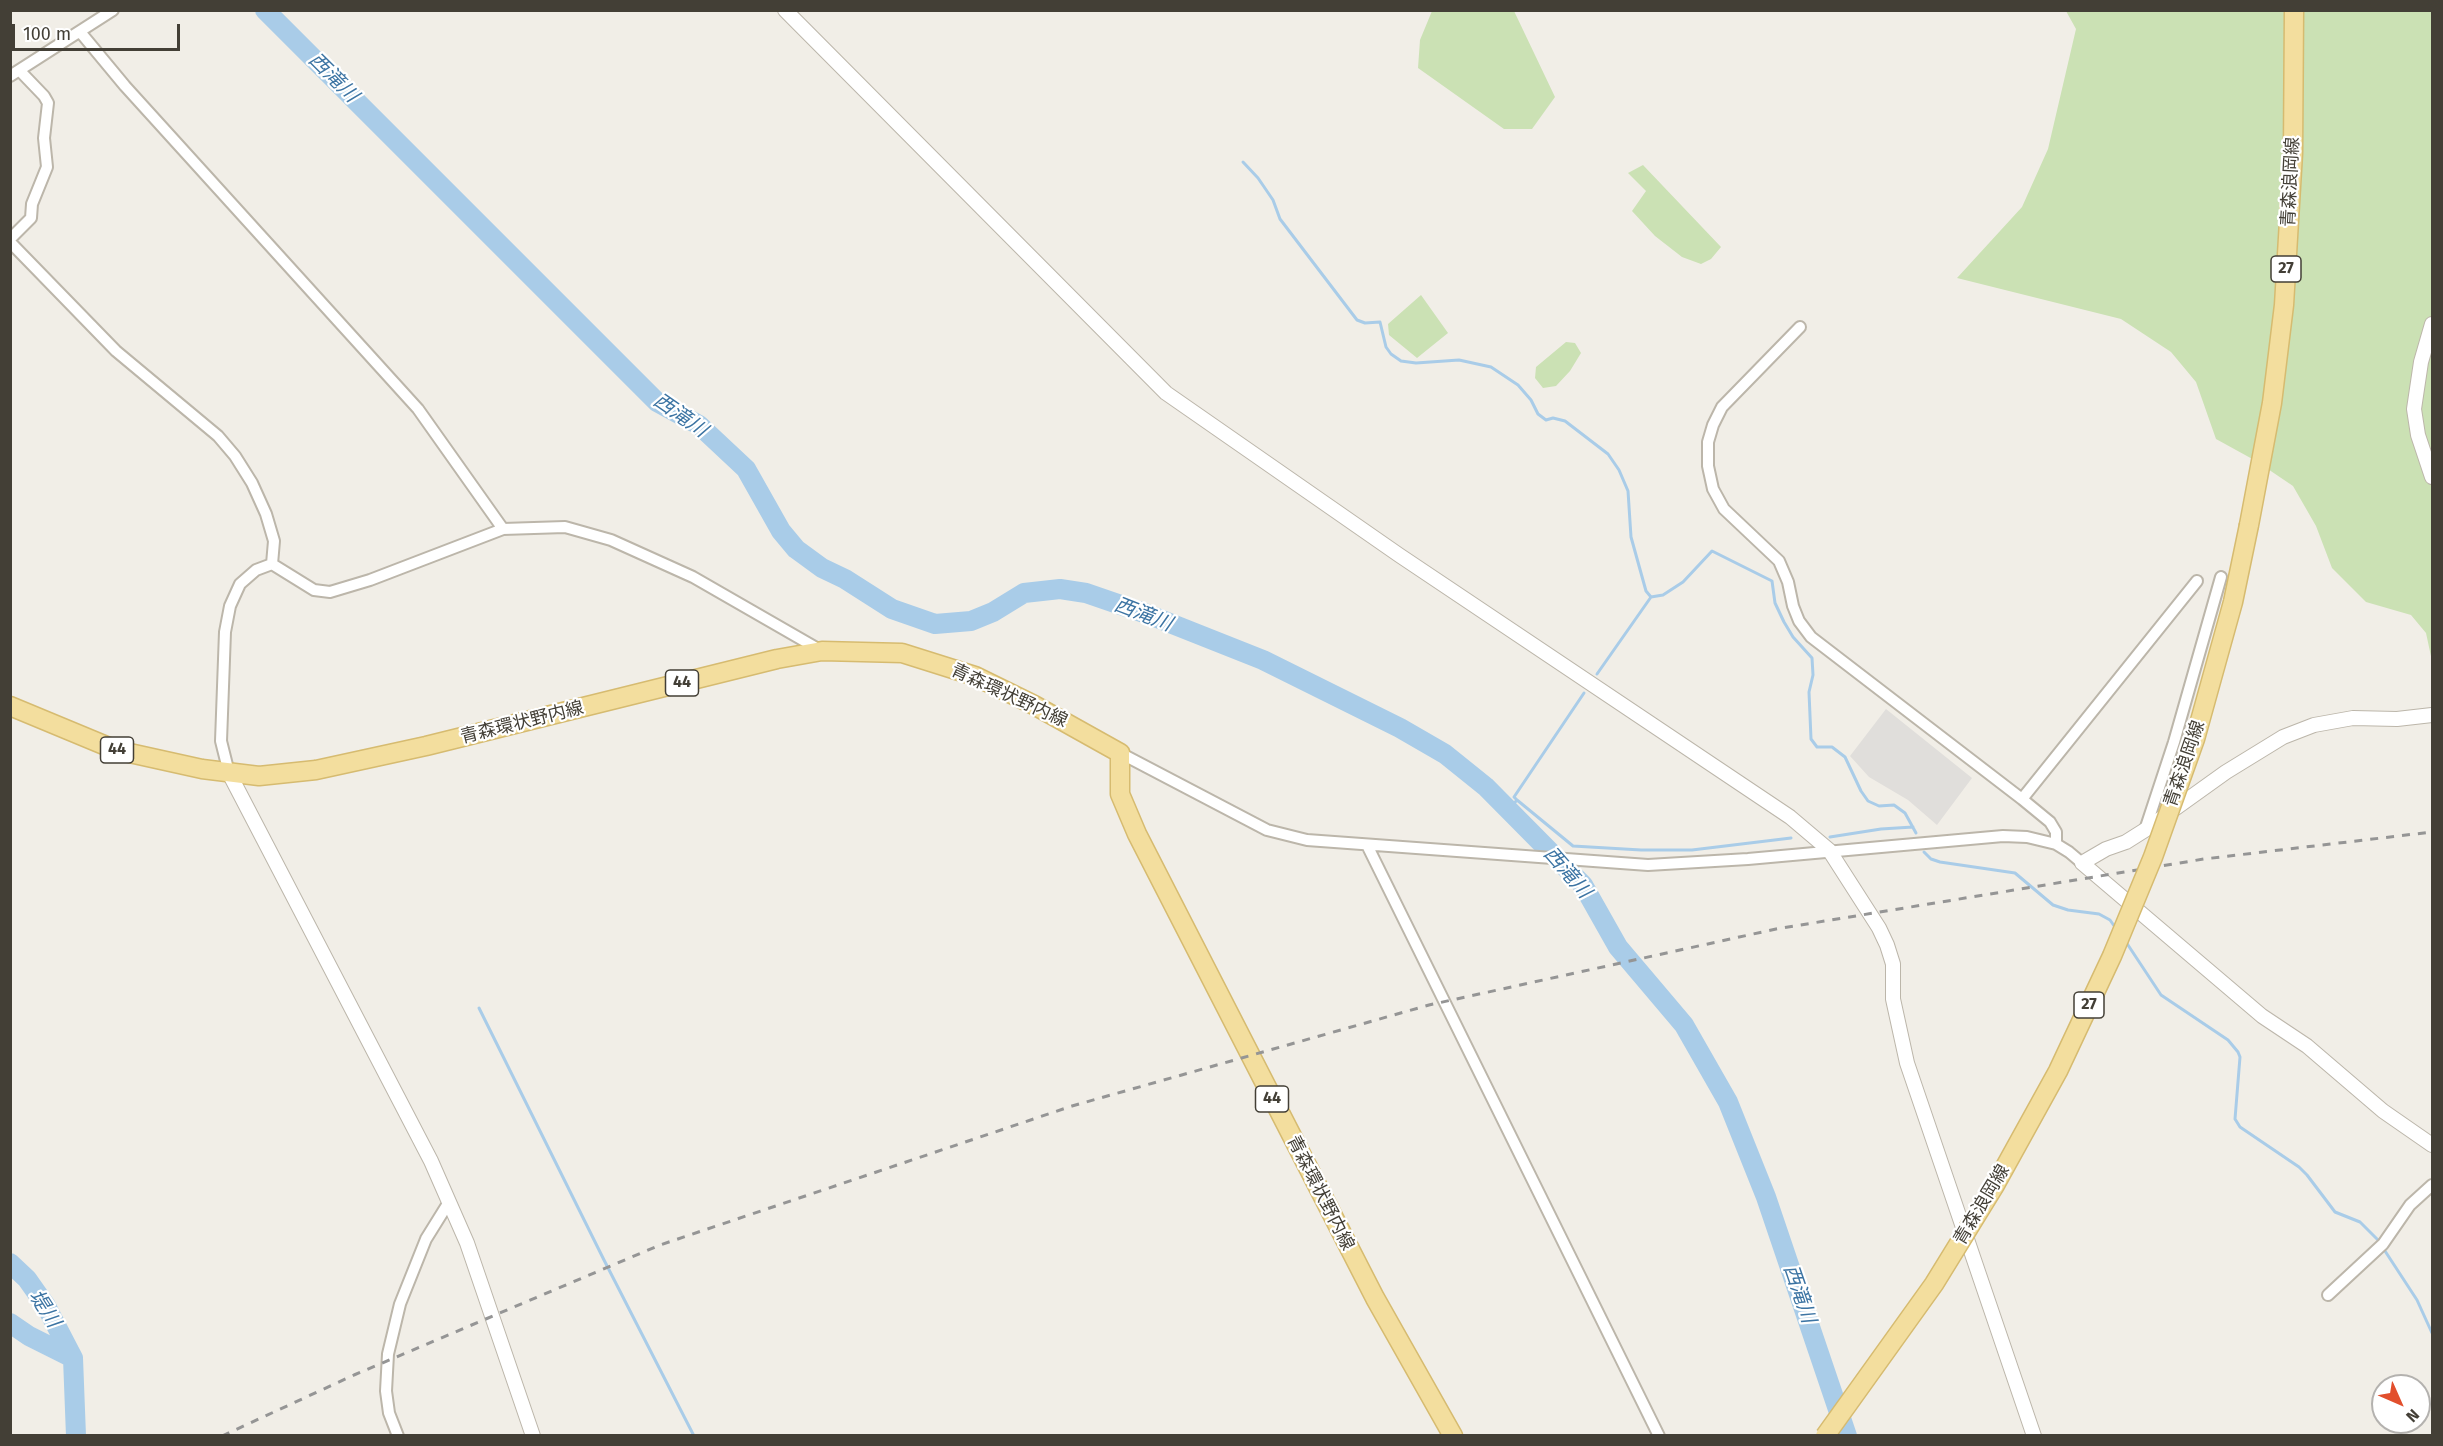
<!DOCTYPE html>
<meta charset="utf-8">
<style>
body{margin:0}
#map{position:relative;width:2443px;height:1446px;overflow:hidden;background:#f1eee7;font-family:"Fira Sans",sans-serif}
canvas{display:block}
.frame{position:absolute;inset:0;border:12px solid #433f36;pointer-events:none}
.north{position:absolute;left:2371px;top:1374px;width:60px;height:60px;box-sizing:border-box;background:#fff;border:2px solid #b4b2af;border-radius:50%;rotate:135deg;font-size:16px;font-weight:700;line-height:24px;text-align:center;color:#433f36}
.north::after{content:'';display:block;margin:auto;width:21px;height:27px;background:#e24f2d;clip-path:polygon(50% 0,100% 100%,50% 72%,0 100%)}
.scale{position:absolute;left:12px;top:24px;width:168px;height:27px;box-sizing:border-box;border:3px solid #433f36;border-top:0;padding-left:8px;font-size:18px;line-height:21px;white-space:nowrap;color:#433f36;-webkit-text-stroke:4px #fff;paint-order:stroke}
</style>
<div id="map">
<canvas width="2443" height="1446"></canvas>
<div class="frame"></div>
<div class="north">N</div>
<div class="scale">100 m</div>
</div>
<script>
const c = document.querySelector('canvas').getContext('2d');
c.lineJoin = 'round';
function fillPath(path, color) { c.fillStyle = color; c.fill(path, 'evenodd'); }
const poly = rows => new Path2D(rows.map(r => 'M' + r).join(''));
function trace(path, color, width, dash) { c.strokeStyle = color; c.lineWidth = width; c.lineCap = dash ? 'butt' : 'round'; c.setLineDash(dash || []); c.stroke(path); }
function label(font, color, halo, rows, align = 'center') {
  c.font = font + ' "Fira Sans","Noto Sans JP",sans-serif'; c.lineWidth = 4.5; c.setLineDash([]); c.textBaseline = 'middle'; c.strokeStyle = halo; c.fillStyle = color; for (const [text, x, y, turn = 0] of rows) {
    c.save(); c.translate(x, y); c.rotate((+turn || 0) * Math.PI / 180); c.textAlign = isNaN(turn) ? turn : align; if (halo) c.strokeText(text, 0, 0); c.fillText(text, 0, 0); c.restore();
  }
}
const green = poly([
 [1432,11,1514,11,1555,97,1532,129,1504,129,1418,68,1420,40],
 [2066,11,2432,11,2432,661,2426,633,2411,615,2366,602,2332,568,2316,526,2293,486,2256,461,2216,439,2196,382,2171,352,2121,319,1957,278,2022,207,2048,149,2076,29],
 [1643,165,1721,247,1711,259,1701,264,1682,257,1655,236,1632,211,1646,191,1628,173],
 [1421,295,1448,333,1417,358,1389,335,1388,324],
 [1566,342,1575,343,1581,353,1570,371,1556,386,1543,388,1535,378,1536,367]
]);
const parking = poly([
 [1886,709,1972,778,1937,825,1908,800,1869,777,1850,756]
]);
const stream = poly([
 [1243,162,1258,178,1273,200,1280,219,1357,320,1365,323,1380,322,1386,347,1391,354,1401,361,1416,363,1459,360,1491,367,1518,385,1531,400,1538,414,1546,420,1553,418,1565,421,1608,454,1619,470,1628,491,1631,537,1646,591,1651,597,1663,595,1683,582,1712,551,1772,581,1775,603,1784,622,1793,637,1812,658,1813,675,1809,692,1811,739,1817,747,1832,747,1845,757,1861,791,1868,801,1879,806,1894,805,1905,813,1916,833],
 [1597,674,1651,597],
 [1517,800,1514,797,1584,693],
 [1509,809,1517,800,1573,846,1641,850,1692,850,1791,838],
 [1830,837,1881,829,1913,827],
 [1924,852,1931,859,1940,862,2015,873,2053,905,2068,910,2099,914,2110,920,2117,930],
 [2126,942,2161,995,2228,1040,2238,1052,2240,1057,2235,1119,2240,1127,2299,1167,2307,1175,2335,1212,2360,1222,2378,1240],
 [479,1008,604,1260,694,1436],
 [2385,1251,2417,1300,2432,1333]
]);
const river = poly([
 [265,10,657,402,699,425,746,469,781,531,796,549,822,568,845,579,892,609,935,624,971,621,993,612,1024,593,1060,589,1086,593,1147,614,1263,660,1400,728,1445,754,1486,787,1583,885,1618,947,1684,1025,1728,1102,1766,1197,1847,1436],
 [10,1263,27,1279,46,1306,73,1358,76,1436],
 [10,1323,29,1336,73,1358]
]);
const minor = poly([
 [81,33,125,86,418,409,503,529],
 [10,76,113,10],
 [10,239,31,218,32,204,47,167,44,138,48,103,44,96,20,71],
 [10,242,116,351,218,436,235,456,252,483,266,514,274,541,272,564],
 [1800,327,1722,407,1713,425,1708,442,1708,466,1713,489,1724,509,1779,561,1788,582,1793,606,1799,621,1811,637,2022,799,2050,822,2056,832,2056,844],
 [272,564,314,590,330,592,370,580,503,529,565,527,611,540,693,577,820,650],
 [1120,753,1267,830,1307,840,1648,865,1748,859,2003,836,2027,837,2056,844,2069,852,2082,863],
 [229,773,221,741,225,632,230,606,240,584,256,570,272,564],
 [2022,799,2197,581],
 [2145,830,2174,742,2221,577],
 [1367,845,1659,1436],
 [2328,1295,2383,1244,2410,1205,2432,1185],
 [398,1436,389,1413,386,1391,388,1354,400,1304,426,1239,449,1202]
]);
const tertiary = poly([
 [785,10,1166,393,1399,555,1790,817,1829,850,1879,928,1887,945,1893,964,1893,999,1907,1063,2034,1436],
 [2432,324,2421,362,2414,409,2418,435,2432,477],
 [2432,715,2397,719,2353,718,2314,725,2283,737,2226,772,2145,830,2126,842,2106,849,2082,863,2262,1016,2307,1046,2383,1111,2432,1145],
 [229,773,431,1161,467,1243,533,1436]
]);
const primary = poly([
 [2249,525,2272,403,2284,305,2293,153,2294,10],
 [10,706,116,750,202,769,259,776,316,770,426,746,777,659,822,651,902,653,975,676,1034,705,1120,753,1120,794,1137,834,1375,1298,1453,1436]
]);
const rail = poly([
 [222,1436,354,1375,660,1245,1072,1106,1429,1005,1776,929,2204,859,2432,832]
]);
const primaryBridge = poly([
 [1825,1436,1934,1284,1995,1185,2058,1071,2112,956,2153,857,2195,739,2233,602,2249,525]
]);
const shields = [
 [2286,269,30],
 [682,683,33],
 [117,750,33],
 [2089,1005,30],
 [1272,1099,33]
];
const shieldNames = [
 ["27",2286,269],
 ["44",682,683],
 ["44",117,750],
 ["27",2089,1005],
 ["44",1272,1099]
];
const streetNames = [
 ["青森浪岡線",2291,182,-87],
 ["青森環状野内線",1009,696,25],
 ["青森環状野内線",522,723,-14],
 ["青森浪岡線",2185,764,-71],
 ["青森環状野内線",1320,1193,63],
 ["青森浪岡線",1982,1205,-59]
];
const waterNames = [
 ["西滝川",333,78,45],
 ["西滝川",680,416,35],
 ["西滝川",1143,615,21],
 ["西滝川",1567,873,49],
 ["西滝川",1799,1294,71],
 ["堤川",44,1309,57]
];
fillPath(green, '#cbe1b4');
fillPath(parking, '#e0dedb');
trace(stream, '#a9cce8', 3);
trace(river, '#a9cce8', 20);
trace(minor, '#bcb6aa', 14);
trace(tertiary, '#bcb6aa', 16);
trace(primary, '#d6bb70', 21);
trace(minor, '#fff', 10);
trace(tertiary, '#fff', 14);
trace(primary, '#f3de9e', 18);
trace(rail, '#959595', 3, [8, 8]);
trace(primaryBridge, '#d6bb70', 21, []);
trace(primaryBridge, '#f3de9e', 18);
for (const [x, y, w] of shields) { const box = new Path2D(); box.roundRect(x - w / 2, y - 13, w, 26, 4.5); c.fillStyle = '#fff'; c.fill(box); trace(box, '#433f36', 1.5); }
label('bold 16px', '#433f36', null, shieldNames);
label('18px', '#433f36', '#fff', streetNames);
label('italic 20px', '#3c74a3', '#fff', waterNames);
</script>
